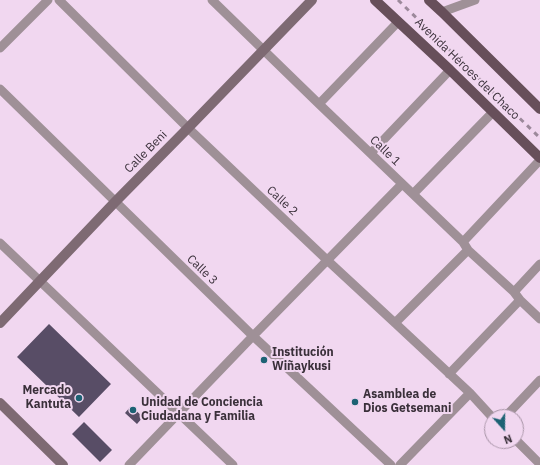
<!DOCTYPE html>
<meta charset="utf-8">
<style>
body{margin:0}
#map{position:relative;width:540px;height:465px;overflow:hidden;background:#f1d7f0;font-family:"IBM Plex Sans",sans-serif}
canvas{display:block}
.north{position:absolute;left:484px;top:409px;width:40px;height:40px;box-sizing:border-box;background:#f1d7f0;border:1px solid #a894a7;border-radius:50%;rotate:159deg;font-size:11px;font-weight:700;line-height:16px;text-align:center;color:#3a303a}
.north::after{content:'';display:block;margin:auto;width:14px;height:18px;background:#1d6274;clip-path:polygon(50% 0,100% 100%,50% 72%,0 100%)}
</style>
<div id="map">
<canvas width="540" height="465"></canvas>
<div class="north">N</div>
</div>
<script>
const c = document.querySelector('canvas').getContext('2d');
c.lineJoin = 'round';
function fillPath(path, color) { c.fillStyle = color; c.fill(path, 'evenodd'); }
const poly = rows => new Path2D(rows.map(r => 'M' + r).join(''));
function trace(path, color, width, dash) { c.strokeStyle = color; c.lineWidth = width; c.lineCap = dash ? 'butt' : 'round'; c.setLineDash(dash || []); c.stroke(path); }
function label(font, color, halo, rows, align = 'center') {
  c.font = font + ' "IBM Plex Sans",sans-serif'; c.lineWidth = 4; c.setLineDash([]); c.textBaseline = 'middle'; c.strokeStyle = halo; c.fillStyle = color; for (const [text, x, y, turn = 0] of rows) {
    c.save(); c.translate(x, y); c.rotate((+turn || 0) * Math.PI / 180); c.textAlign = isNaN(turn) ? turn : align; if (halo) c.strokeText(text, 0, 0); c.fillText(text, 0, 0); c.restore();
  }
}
const building = poly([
 [49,324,111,384,79,417,17,357],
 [131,406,143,417,137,424,125,413],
 [84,422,112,450,100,462,72,434]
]);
const street = poly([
 [59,0,188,128,327,260,395,323,470,393,492,417],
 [212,0,319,104,463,242,468,250,514,292,520,300,540,319],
 [442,12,475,0],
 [0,48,48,0],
 [0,89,253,336,391,465],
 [319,104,398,22],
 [371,153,450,70],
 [413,194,493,112],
 [463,242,540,160],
 [0,243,233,465],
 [514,292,540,264],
 [395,323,468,250],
 [449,374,520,300],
 [505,417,540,380],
 [516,440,540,464],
 [129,465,253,336,402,184],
 [400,465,470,393]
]);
const secondary = poly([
 [0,323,115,202,188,128,312,0],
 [0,403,63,465]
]);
const primary = poly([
 [375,0,450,70,540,158],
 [429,0,442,12,540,109]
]);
const rail = poly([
 [398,0,540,138]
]);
const markers = [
 [264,360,4,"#1d6274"],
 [79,398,4,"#1d6274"],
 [355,402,4,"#1d6274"],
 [133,410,4,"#1d6274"]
];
const streetNames = [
 ["Avenida Héroes del Chaco",467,69,44],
 ["Calle 1",385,151,44],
 ["Calle Beni",146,152,-45],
 ["Calle 2",282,201,43],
 ["Calle 3",202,270,44]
];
const poiNames = [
 ["Institución",272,353],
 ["Wiñaykusi",272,367],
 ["Mercado",71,391,"right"],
 ["Kantuta",71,405,"right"],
 ["Asamblea de",363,395],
 ["Dios Getsemani",363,409],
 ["Unidad de Conciencia",141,403],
 ["Ciudadana y Familia",141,417]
];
fillPath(building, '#584d66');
trace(street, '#9f9097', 9);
trace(secondary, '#7e6a73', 10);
trace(primary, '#674f5a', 10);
trace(rail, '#9c899b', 3, [5, 5]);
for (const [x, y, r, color] of markers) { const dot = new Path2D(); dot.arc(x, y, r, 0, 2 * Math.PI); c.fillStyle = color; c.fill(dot); trace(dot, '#f1d7f0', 1.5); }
label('12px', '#3a303a', '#f1d7f0', streetNames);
label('bold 12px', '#3a303a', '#f1d7f0', poiNames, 'left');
</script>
